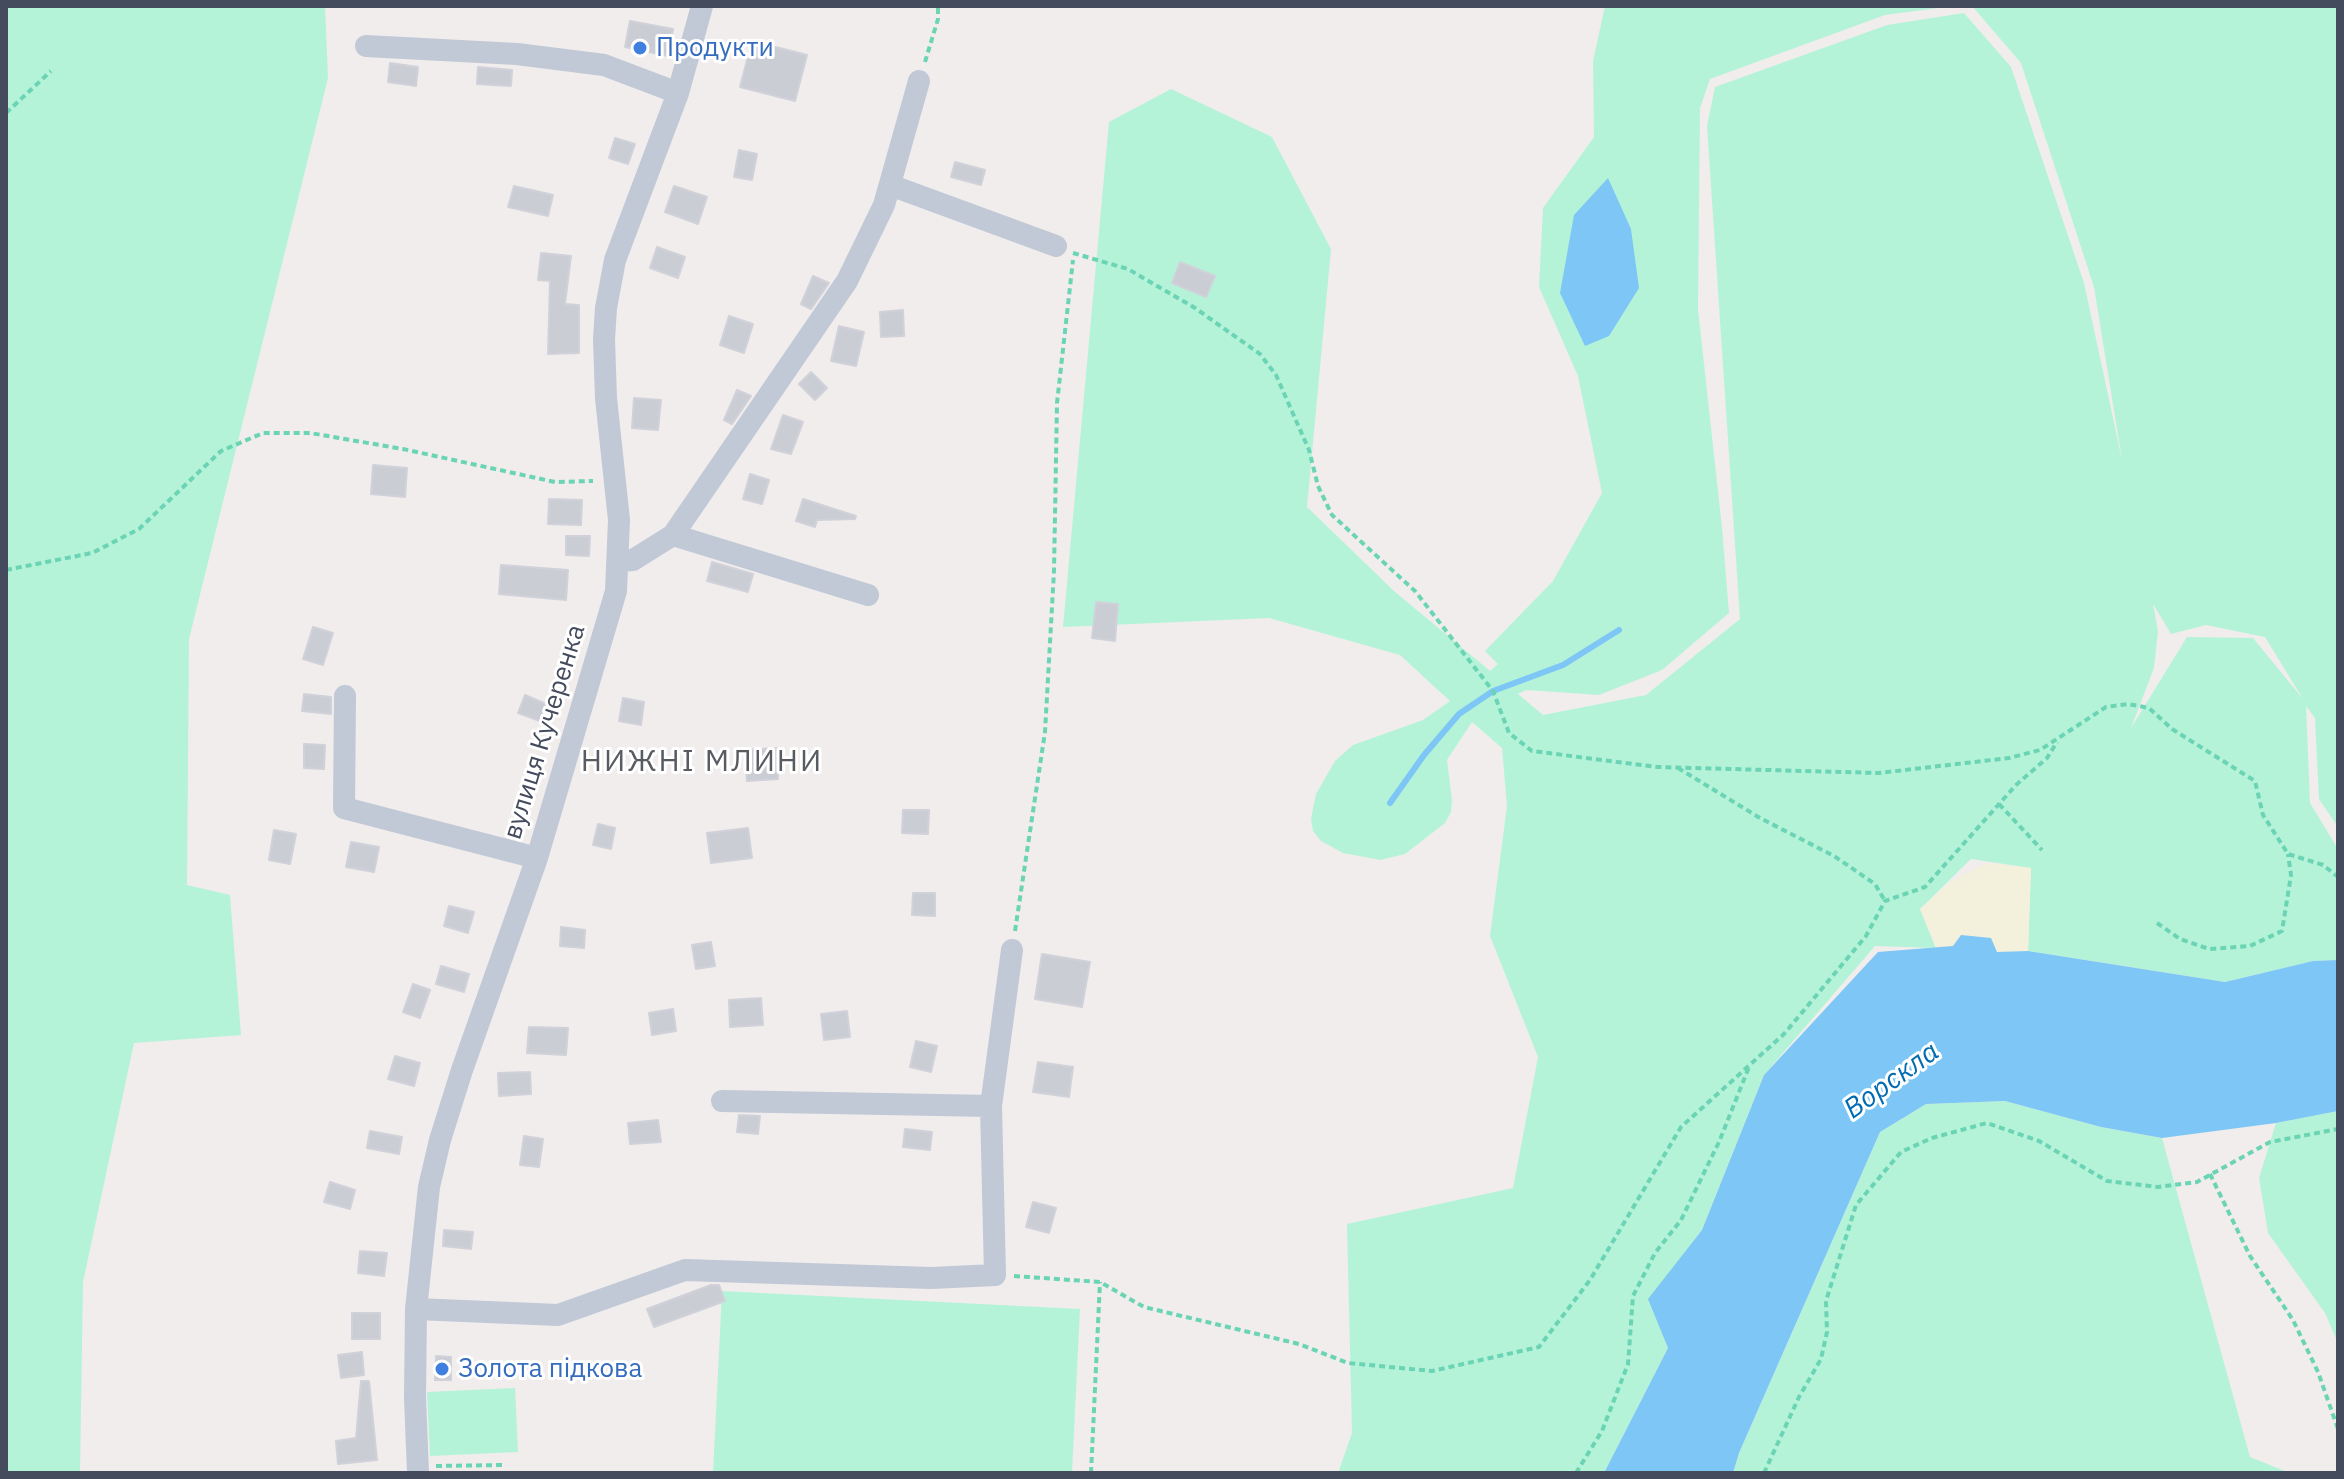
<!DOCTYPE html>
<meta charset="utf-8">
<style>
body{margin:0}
#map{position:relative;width:2344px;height:1479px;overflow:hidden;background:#f0edec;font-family:"IBM Plex Sans",sans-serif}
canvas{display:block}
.frame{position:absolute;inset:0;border:8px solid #434b5c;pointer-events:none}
</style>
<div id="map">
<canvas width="2344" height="1479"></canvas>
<div class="frame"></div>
</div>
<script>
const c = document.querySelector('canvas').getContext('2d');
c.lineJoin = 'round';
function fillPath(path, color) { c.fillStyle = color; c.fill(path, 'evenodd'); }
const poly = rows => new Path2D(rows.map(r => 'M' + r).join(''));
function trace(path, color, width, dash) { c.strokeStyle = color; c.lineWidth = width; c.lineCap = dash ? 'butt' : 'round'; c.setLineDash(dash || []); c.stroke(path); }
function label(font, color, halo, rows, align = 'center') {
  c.font = font + ' "IBM Plex Sans",sans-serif'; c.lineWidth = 6; c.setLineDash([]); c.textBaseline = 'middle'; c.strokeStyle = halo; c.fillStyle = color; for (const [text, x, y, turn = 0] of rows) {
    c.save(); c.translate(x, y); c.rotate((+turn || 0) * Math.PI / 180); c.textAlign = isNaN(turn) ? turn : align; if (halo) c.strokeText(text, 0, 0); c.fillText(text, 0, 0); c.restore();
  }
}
const green = poly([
 [6,6,325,6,328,78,189,639,187,885,230,895,241,1035,134,1043,83,1282,80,1473,6,1473],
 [1605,6,1953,6,1885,15,1710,79,1700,108,1698,309,1722,528,1729,613,1662,670,1599,695,1526,690,1518,694,1543,715,1646,695,1740,619,1707,126,1715,87,1887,25,1964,13,2011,67,2084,283,2122,460,2094,287,2021,63,1972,6,2338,6,2338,827,2319,799,2315,718,2306,706,2310,803,2338,849,2338,960,2313,961,2225,982,2028,951,2031,868,1971,859,1920,909,1936,948,1875,946,1764,1075,1702,1230,1649,1299,1668,1348,1604,1473,1338,1473,1352,1433,1347,1224,1513,1188,1538,1057,1490,936,1507,806,1502,748,1472,722,1447,760,1452,800,1451,812,1445,823,1405,854,1380,860,1343,853,1321,841,1313,831,1311,819,1316,794,1335,761,1353,745,1423,720,1450,701,1400,655,1269,618,1063,627,1109,122,1171,89,1272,137,1331,249,1307,507,1394,591,1490,671,1498,664,1485,651,1553,581,1602,493,1578,376,1539,287,1543,208,1594,137,1593,61],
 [2153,604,2171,634,2206,625,2265,637,2303,699,2253,638,2187,637,2131,728,2154,668,2158,631],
 [2005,1101,2101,1127,2162,1138,2250,1457,2290,1473,1733,1473,1739,1453,1880,1132,1926,1104],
 [2338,1111,2338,1343,2325,1313,2268,1233,2259,1178,2276,1123],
 [722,1291,1080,1309,1072,1473,713,1473],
 [515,1388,518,1452,430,1456,427,1392]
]);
const sand = poly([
 [1987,863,2031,868,2028,951,1997,952,1953,946,1936,948,1920,909,1949,883]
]);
const water = poly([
 [1608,178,1631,229,1639,288,1609,336,1585,346,1560,293,1574,215],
 [1961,935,1991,938,1997,952,2028,951,2225,982,2313,961,2338,960,2338,1111,2276,1123,2162,1138,2101,1127,2005,1101,1926,1104,1880,1132,1739,1453,1733,1473,1604,1473,1668,1348,1648,1299,1702,1230,1764,1075,1878,952,1953,946]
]);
const stream = poly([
 [1390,803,1424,755,1459,714,1493,691,1563,665,1619,630]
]);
const building = poly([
 [630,21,673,29,668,56,625,47,630,21],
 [752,41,807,55,795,101,740,87,752,41],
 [390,63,418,67,416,86,388,82,390,63],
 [478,67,512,70,511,86,477,84,478,67],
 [615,138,635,144,628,164,609,158,615,138],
 [739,150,757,154,752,180,734,177,739,150],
 [955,162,985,170,981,185,951,177,955,162],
 [514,186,553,195,548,216,508,207,514,186],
 [674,186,707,197,698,224,665,212,674,186],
 [657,247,685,257,678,278,650,268,657,247],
 [541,253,571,256,565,304,579,305,579,353,548,354,550,281,538,280,541,253],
 [1180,262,1215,276,1206,297,1172,283,1180,262],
 [813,276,829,283,811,309,801,304,813,276],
 [903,310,904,336,881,337,880,312,903,310],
 [729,316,753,324,744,353,720,345,729,316],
 [839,326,864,332,856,366,831,361,839,326],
 [811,372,827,388,815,400,799,384,811,372],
 [737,390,751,396,732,424,724,420,737,390],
 [634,398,661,400,658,430,632,428,634,398],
 [783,415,803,422,791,454,771,449,783,415],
 [373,465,407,468,405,497,371,494,373,465],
 [750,474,769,480,762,504,743,499,750,474],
 [549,499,582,500,581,525,548,524,549,499],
 [803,499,856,516,855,519,817,520,815,527,796,521,803,499],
 [566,536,590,536,589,556,566,555,566,536],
 [712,562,753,574,748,592,707,581,712,562],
 [501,565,568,570,566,600,499,594,501,565],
 [1096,602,1118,604,1115,641,1092,638,1096,602],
 [313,627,333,633,323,665,303,659,313,627],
 [304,694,331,697,331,714,302,711,304,694],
 [525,695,546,704,540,721,518,713,525,695],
 [623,698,644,702,641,725,619,721,623,698],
 [304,744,325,745,324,769,304,768,304,744],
 [777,748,778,779,747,781,745,750,777,748],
 [903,810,929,810,928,834,902,833,903,810],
 [598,824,615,828,611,849,593,845,598,824],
 [748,828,752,858,711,863,707,833,748,828],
 [274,830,296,834,290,864,269,860,274,830],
 [351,842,379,847,374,872,346,867,351,842],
 [913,893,935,893,935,916,912,915,913,893],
 [449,906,474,912,468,933,444,926,449,906],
 [561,927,585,930,584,948,560,946,561,927],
 [711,942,715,966,696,969,692,945,711,942],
 [1042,954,1090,962,1082,1007,1035,999,1042,954],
 [441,966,469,974,464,992,436,984,441,966],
 [413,984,430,990,420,1018,403,1012,413,984],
 [761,998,763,1025,730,1027,729,1000,761,998],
 [673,1009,676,1031,652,1035,649,1013,673,1009],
 [847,1011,850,1037,824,1040,821,1014,847,1011],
 [529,1027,568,1028,566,1055,527,1053,529,1027],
 [916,1041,937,1046,931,1072,910,1067,916,1041],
 [395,1056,420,1063,414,1086,388,1079,395,1056],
 [1038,1062,1073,1067,1069,1097,1033,1092,1038,1062],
 [530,1072,531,1094,499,1096,498,1073,530,1072],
 [739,1115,760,1116,758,1134,737,1132,739,1115],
 [658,1120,661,1142,630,1144,628,1123,658,1120],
 [905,1129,932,1132,930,1150,903,1147,905,1129],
 [370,1131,402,1137,399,1154,367,1148,370,1131],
 [524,1136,543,1139,539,1167,520,1165,524,1136],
 [330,1182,355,1190,350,1209,324,1202,330,1182],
 [1033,1202,1056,1208,1049,1233,1026,1227,1033,1202],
 [444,1230,473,1232,471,1249,443,1246,444,1230],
 [360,1251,387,1253,384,1276,358,1273,360,1251],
 [711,1285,719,1285,725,1301,654,1327,647,1309,711,1285],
 [352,1313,380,1313,380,1339,352,1339,352,1313],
 [362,1352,364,1375,341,1378,338,1355,362,1352],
 [436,1356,451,1357,451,1380,435,1380,436,1356],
 [361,1381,369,1381,377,1460,338,1464,336,1441,356,1438,361,1381]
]);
const path = poly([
 [925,62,938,19,938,6],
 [6,113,51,71],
 [1073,253,1128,269,1195,308,1260,354,1276,375,1309,450,1318,486,1332,515,1415,591,1493,691,1509,733,1532,751,1657,767,1879,773,2009,758,2040,750,2106,707,2128,704,2149,708,2172,729,2255,781,2263,815,2288,854,2323,865,2338,877],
 [6,570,92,553,139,529,221,451,263,433,310,433,403,449,555,482,593,481],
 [1678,768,1760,818,1834,856,1875,884,1885,901],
 [1999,804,2042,850],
 [2157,923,2180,939,2209,949,2250,946,2282,931,2291,875,2288,854],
 [1015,931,1045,732,1054,571,1057,403,1073,260],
 [2210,1174,2250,1256,2293,1320,2318,1372,2338,1429],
 [1014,1276,1100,1282,1144,1307,1299,1344,1348,1363,1432,1371,1539,1347,1590,1280,1681,1127,1784,1034,1866,936,1885,901,1925,887,2016,785,2047,758,2057,742],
 [436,1466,504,1465],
 [1091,1473,1100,1282],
 [1576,1473,1602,1431,1628,1364,1633,1296,1655,1253,1681,1220,1719,1142,1749,1067],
 [1764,1473,1799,1397,1821,1359,1827,1332,1826,1301,1856,1205,1901,1152,1932,1138,1987,1123,2039,1141,2107,1181,2158,1187,2197,1182,2270,1142,2338,1129]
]);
const minor = poly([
 [366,46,517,54,604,65,678,93],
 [890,185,1056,246],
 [673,535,868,595],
 [619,561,633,560,673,535,847,281,884,205,919,81],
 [345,696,344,808,537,858],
 [722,1101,991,1106],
 [416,1309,558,1315,685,1270,931,1278,995,1275,991,1106,1012,950],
 [418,1473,415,1398,416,1309,429,1187,440,1140,462,1070,537,858,616,591,619,520,606,398,604,339,606,308,615,260,678,93,702,6]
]);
const markers = [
 [640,48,8,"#3f7fe0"],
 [442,1369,8,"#3f7fe0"]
];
const shopNames = [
 ["Продукти",656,48],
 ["Золота підкова",458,1369]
];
const streetNames = [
 ["вулиця Кучеренка",545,732,-73]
];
const waterNames = [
 ["Ворскла",1892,1081,-36]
];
const quarterNames = [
 ["НИЖНІ МЛИНИ",702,762]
];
fillPath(green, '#b5f3d9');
fillPath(sand, '#f3f0db');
fillPath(water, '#7dc6f5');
trace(stream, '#7dc6f5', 6);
fillPath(building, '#cbcdd5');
trace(building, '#d0d1d9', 2);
trace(path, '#6ad4b4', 4, [6, 4]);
trace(minor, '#c1c8d6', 22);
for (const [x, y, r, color] of markers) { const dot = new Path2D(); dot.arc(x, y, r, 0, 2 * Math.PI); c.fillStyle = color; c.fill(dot); trace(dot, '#fff', 3); }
label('26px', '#366cbe', '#fff', shopNames, 'left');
label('26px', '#434b5c', '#fff', streetNames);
label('italic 28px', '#006bb2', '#fff', waterNames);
c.letterSpacing = '2px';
label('30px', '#595b62', '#fff', quarterNames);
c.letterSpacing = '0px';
</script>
